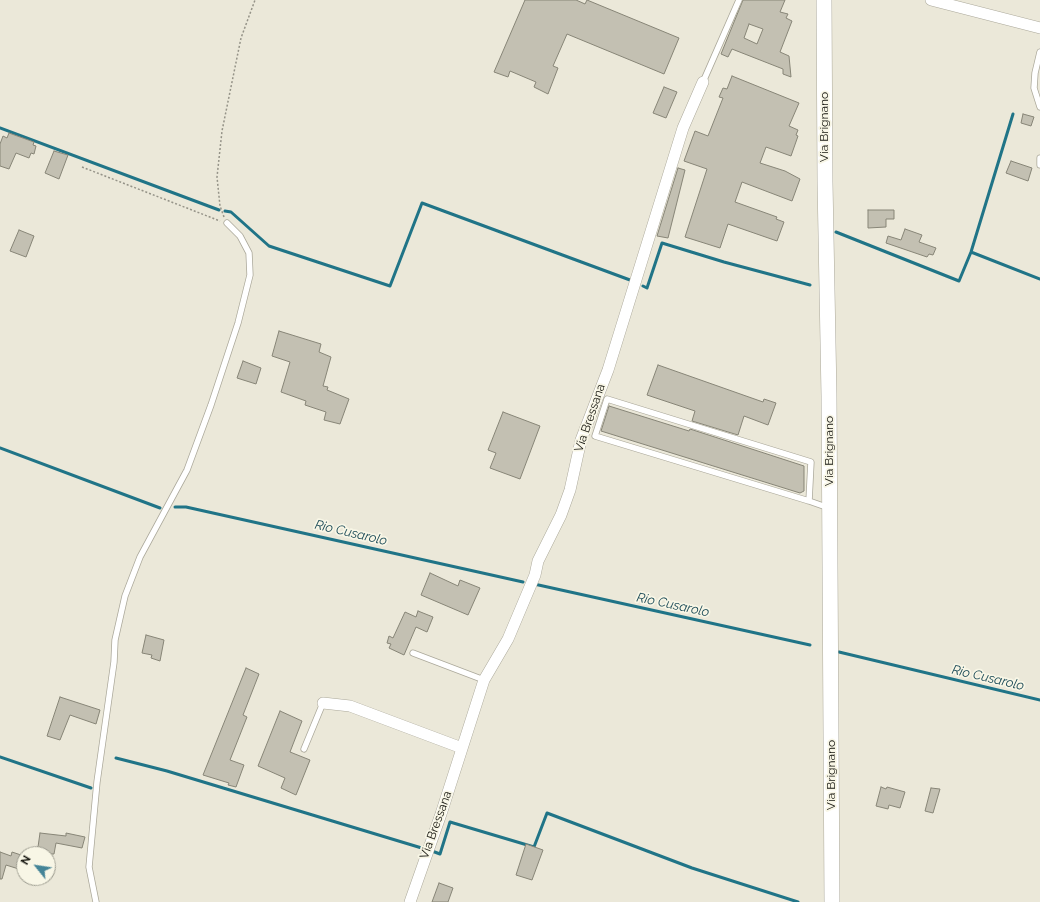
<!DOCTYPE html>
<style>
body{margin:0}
#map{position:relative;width:1040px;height:902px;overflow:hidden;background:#ebe8d9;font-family:Raleway,sans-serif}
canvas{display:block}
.north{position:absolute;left:16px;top:846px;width:40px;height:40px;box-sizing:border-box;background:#f8f6e6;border:1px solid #9d9c90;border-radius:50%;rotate:300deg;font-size:11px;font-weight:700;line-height:16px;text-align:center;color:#14140e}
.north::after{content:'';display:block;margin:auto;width:14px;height:18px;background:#448497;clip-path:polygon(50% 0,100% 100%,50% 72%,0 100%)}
</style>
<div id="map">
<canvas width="1040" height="902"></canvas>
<div class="north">N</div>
</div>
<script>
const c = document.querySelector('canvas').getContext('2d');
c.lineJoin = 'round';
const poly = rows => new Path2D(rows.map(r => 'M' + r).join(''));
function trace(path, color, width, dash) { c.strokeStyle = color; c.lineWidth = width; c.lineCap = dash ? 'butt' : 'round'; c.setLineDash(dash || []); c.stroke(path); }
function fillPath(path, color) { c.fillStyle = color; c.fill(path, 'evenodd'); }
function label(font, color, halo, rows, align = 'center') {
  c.font = font + ' Raleway,sans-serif'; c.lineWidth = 3.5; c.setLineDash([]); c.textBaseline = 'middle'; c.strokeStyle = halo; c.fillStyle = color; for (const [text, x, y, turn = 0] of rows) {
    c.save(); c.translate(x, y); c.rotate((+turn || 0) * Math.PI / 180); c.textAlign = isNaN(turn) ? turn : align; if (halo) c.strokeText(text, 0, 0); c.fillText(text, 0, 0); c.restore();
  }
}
const stream = poly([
 [0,128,219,210],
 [225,211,231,212,269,246,390,286,422,203,630,280],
 [836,232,959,281,971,252,1013,114],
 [971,252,1040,279],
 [643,286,647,288,662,243,724,262,810,285],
 [0,448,160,508],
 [175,507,186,507,523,582],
 [534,584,810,645],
 [839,652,1040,700],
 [0,757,91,788],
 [116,758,167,771,425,849],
 [432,851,440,854,450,822,534,847,547,813,692,868,798,902]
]);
const building = poly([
 [525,0,576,0,585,4,587,0,679,38,664,74,567,34,553,66,558,68,548,94,534,87,536,82,510,71,508,77,494,72,525,0],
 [743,0,785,0,780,12,788,14,786,18,792,21,780,52,789,56,791,77,783,74,783,69,732,49,728,57,721,54,743,0],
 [749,24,763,29,757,44,744,38,749,24],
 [732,76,799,103,789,126,798,130,796,135,798,136,791,156,766,147,760,163,785,171,800,179,792,201,742,182,735,202,777,217,776,219,784,222,777,241,728,224,720,248,685,237,707,169,684,161,695,131,708,136,723,98,719,97,723,88,727,89,732,76],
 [664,87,677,92,666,118,653,113,664,87],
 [1023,114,1034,117,1031,126,1021,123,1023,114],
 [9,133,34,142,33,145,36,146,34,154,31,153,29,158,16,153,9,169,0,166,0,144,3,136,7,138,9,133],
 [54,151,68,155,59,179,45,173,54,151],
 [1011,161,1032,168,1028,181,1006,173,1011,161],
 [678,168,685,170,668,238,657,236,678,168],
 [868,210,894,210,894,219,886,219,886,227,868,228,868,210],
 [905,229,922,235,919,242,936,248,933,255,929,254,927,257,886,243,888,236,901,240,905,229],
 [19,230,34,236,26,257,10,251,19,230],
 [279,331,321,344,319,352,331,357,323,386,328,387,327,390,349,399,340,424,324,420,326,412,305,405,306,401,281,392,290,362,272,356,279,331],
 [243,361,261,368,256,384,237,378,243,361],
 [658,365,763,402,764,399,776,403,768,425,744,416,738,435,692,421,695,411,647,395,658,365],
 [609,406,689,431,690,429,804,466,804,491,800,493,601,431,609,406],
 [503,412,540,426,520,479,490,468,496,453,488,450,503,412],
 [430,573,458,586,460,580,480,588,468,615,421,595,430,573],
 [418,611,433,617,427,632,416,627,404,655,389,648,391,644,387,643,389,636,393,638,405,612,416,617,418,611],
 [146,635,164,640,160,661,151,658,152,655,142,653,146,635],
 [246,668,259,674,243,715,247,717,230,760,244,765,236,787,228,785,229,783,203,775,246,668],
 [60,697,100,710,96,724,70,715,60,740,47,736,60,697],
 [280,711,302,721,290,752,310,760,296,795,281,788,285,778,258,766,280,711],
 [881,787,886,789,887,787,905,792,900,808,889,805,888,809,876,806,881,787],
 [931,788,940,789,933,813,925,811,931,788],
 [40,833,66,836,66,833,85,837,82,848,56,843,54,854,37,854,40,833],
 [526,844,543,850,532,880,516,875,526,844],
 [0,852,11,856,12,852,24,856,22,870,6,865,2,879,0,879,0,852],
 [439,883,453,888,448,902,432,902,439,883]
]);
const path = poly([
 [82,167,220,221],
 [224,217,220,206,217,177,222,131,241,38,255,0]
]);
const lane = poly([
 [1040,52,1035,73,1034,88,1040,107],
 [703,82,739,0],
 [1040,158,1040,165],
 [809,501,811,462,607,399,595,436,809,501,829,508],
 [413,653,484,680],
 [304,749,323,703],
 [96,902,89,867,97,782,114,662,115,640,125,596,140,557,187,470,211,405,238,323,250,275,249,253,240,236,227,223]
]);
const street = poly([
 [931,0,1040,28],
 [323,703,350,706,462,748],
 [410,902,441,814,484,680,508,639,535,575,538,561,561,515,570,490,581,440,608,370,683,128,703,82]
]);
const secondary = poly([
 [824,0,825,182,829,396,832,902]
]);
const streetNames = [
 ["Via Brignano",824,127,-90],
 ["Via Bressana",590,418,-71],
 ["Via Brignano",829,451,-90],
 ["Via Brignano",831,775,-90],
 ["Via Bressana",436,825,-70]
];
const waterNames = [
 ["Rio Cusarolo",351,533,13],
 ["Rio Cusarolo",673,605,12],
 ["Rio Cusarolo",988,678,13]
];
trace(stream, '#207487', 3);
fillPath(building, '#c3c0b2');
trace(building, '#878577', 1);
trace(lane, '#aba89a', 7);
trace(street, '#aba89a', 12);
trace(secondary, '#aba89a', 16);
trace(path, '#959388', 1.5, [2, 2]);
trace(lane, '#fff', 5.5);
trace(street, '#fff', 11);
trace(secondary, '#fff', 15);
label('12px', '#14140e', '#f8f6e6', streetNames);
label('italic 13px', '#174754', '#f8f6e6', waterNames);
</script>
